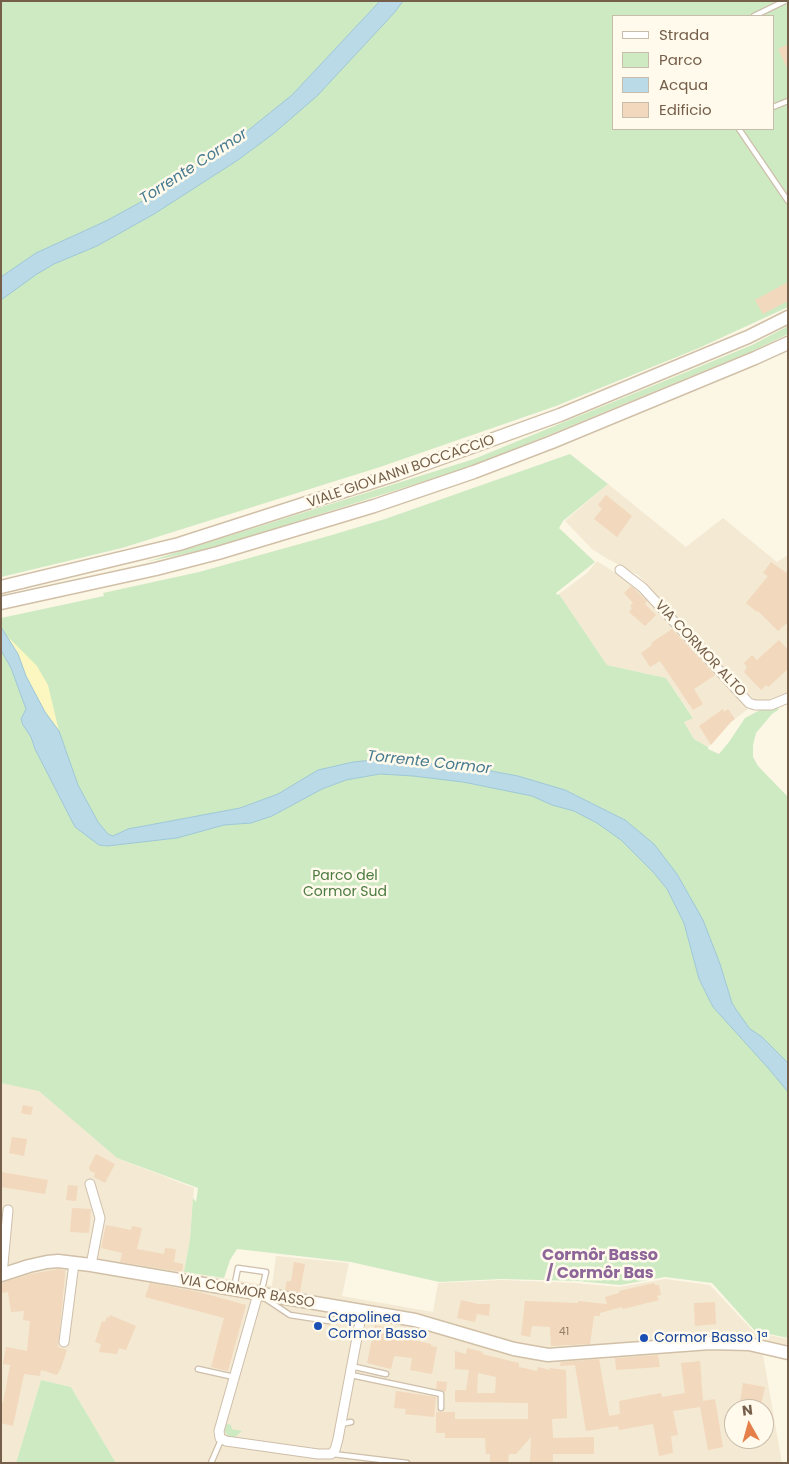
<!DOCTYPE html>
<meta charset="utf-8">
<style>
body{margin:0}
#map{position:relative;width:789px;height:1464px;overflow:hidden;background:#fcf6e5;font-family:Poppins,sans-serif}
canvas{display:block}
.frame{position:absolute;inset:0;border:2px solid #755f4a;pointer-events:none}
.legend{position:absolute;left:612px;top:15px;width:162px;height:115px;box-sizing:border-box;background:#fffaeb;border:1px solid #c8bcab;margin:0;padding:6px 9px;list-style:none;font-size:15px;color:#755f4a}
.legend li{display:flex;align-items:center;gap:10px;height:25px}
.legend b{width:25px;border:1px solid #c8bcab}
.north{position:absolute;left:724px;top:1399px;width:50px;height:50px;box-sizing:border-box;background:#fffaeb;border:1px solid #c8bcab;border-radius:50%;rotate:353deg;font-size:14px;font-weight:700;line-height:20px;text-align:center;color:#755f4a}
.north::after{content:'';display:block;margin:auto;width:18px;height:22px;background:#e6804a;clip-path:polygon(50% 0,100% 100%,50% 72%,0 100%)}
</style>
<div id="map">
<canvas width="789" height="1464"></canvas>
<div class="frame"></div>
<ul class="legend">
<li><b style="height:6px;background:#fff"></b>Strada</li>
<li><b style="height:14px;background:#ceeac3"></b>Parco</li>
<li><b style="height:14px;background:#b9dae6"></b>Acqua</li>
<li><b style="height:14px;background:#f2d8bc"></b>Edificio</li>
</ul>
<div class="north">N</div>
</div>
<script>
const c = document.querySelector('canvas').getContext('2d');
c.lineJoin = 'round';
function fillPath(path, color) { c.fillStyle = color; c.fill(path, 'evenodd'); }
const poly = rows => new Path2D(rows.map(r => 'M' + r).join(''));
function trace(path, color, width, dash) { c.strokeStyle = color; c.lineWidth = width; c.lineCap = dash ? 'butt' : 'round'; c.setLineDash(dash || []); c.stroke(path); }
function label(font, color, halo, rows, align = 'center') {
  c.font = font + ' Poppins,sans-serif'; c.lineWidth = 5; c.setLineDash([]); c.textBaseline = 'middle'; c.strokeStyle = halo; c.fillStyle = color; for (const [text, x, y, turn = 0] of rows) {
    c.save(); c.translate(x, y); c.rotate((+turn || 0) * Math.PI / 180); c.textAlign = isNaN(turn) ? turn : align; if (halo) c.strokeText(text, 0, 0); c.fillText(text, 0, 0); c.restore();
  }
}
const residential = poly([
 [608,484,686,547,723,518,777,562,788,555,788,696,773,701,756,701,713,658,638,575,606,558,592,549,565,521],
 [597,561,633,584,649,599,748,709,731,722,708,747,694,739,684,722,693,717,666,678,607,665,559,594,587,573],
 [1,1083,39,1090,117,1158,194,1188,190,1239,184,1272,272,1286,276,1256,349,1263,342,1296,433,1312,438,1283,502,1280,575,1283,619,1287,665,1279,710,1285,754,1332,788,1339,788,1359,763,1355,782,1463,116,1463,71,1387,41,1380,16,1463,1,1463],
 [734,1409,764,1409,764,1439,734,1439]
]);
const green = poly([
 [1,1,788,1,788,307,699,348,556,406,380,467,122,548,1,577],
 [613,16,773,16,773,129,613,129],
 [788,326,788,334,755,350,476,465,216,547,146,562,474,459,752,345],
 [570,454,608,484,563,521,559,528,595,562,556,593,557,595,559,594,607,665,666,678,693,718,684,722,694,739,708,747,708,749,719,754,729,742,745,718,760,710,780,704,778,710,772,714,756,733,753,745,753,757,758,766,788,797,788,1338,755,1331,712,1283,665,1277,620,1285,578,1281,501,1279,439,1282,351,1262,237,1249,230,1260,224,1278,184,1272,190,1239,193,1198,196,1202,198,1188,117,1158,39,1091,1,1083,1,618,104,596,103,593,199,572,332,535,385,519],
 [41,1380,71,1387,116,1463,16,1463],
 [225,1423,231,1425,232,1429,242,1431,233,1439,230,1438,225,1432]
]);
const sand = poly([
 [6,635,37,666,48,685,59,731,45,712,26,676,18,654]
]);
const water = poly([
 [380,1,403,1,395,12,317,96,273,134,238,160,154,214,97,246,54,264,37,274,1,300,1,277,36,253,106,221,139,203,203,164,251,128,292,95,380,1],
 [1,627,18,654,26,676,45,712,59,731,78,785,98,822,108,834,113,836,128,829,240,808,278,794,318,770,353,762,373,760,414,761,453,767,464,766,518,776,565,790,625,820,654,844,677,874,703,920,720,964,732,1003,737,1011,750,1029,762,1037,788,1063,788,1092,769,1069,713,1007,699,979,684,923,667,889,654,873,621,840,597,823,574,811,552,805,532,796,463,782,413,776,380,774,346,780,322,789,272,816,251,823,224,825,177,838,107,846,99,845,75,827,35,749,31,737,23,725,21,719,26,709,11,668,1,650,1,627]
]);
const building = poly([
 [788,44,788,70,778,49],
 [788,282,788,301,763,314,755,300],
 [606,495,632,516,617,537,594,519,602,509,598,505],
 [771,562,788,574,788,622,778,631,758,611,757,612,746,603,768,576,763,573],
 [631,586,647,601,645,604,656,615,645,626,629,612,632,608,630,606,633,603,624,593],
 [672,629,715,675,694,689,703,704,693,710,660,661,650,667,641,653,652,645,651,643],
 [779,640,788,650,788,669,768,687,766,685,761,690,744,672,747,667,744,663,752,655,757,660],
 [723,709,724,712,728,709,735,719,731,722,711,745,699,726],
 [23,1105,33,1107,31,1115,21,1113],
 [12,1137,27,1139,24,1156,9,1153],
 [96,1154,115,1164,105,1183,94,1177,95,1173,90,1171,89,1167],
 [1,1172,48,1180,45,1194,1,1187],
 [68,1185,78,1186,76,1201,66,1200],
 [72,1208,91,1209,89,1233,70,1232],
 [106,1225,131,1230,132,1226,142,1228,137,1249,164,1254,165,1248,176,1249,174,1262,183,1264,182,1272,120,1262,122,1253,101,1248],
 [294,1262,305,1264,300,1292,285,1290,287,1281,291,1281],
 [58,1269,65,1270,65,1275,58,1347,67,1350,61,1368,57,1375,41,1370,40,1376,24,1374,13,1426,1,1423,1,1403,3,1403,10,1365,3,1364,6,1347,27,1351,30,1321,23,1320,24,1311,11,1312,8,1292,1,1293,1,1283,31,1274],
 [150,1283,199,1292,246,1305,228,1371,211,1367,224,1318,145,1297],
 [654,1283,655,1285,659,1285,661,1295,657,1296,659,1300,623,1309,622,1307,600,1313,600,1316,594,1316,590,1344,551,1346,550,1327,532,1326,530,1337,521,1335,525,1301,578,1303,578,1301,607,1304,605,1297,619,1293,619,1291],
 [461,1300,478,1304,490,1304,489,1316,477,1314,475,1322,457,1318],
 [715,1302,716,1324,695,1326,694,1303],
 [110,1315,136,1326,126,1350,119,1348,117,1354,99,1352,101,1344,95,1342,102,1321,105,1322,107,1317,109,1318],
 [375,1325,400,1331,398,1337,431,1344,431,1346,437,1347,432,1374,410,1370,412,1358,394,1356,391,1369,367,1363],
 [467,1348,483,1352,482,1354,519,1363,519,1367,537,1371,538,1367,550,1370,550,1368,566,1370,567,1418,552,1419,553,1438,594,1437,594,1454,553,1454,553,1463,530,1463,531,1437,516,1454,509,1454,508,1463,490,1463,490,1454,486,1454,485,1438,445,1438,445,1433,436,1433,436,1412,455,1412,455,1419,528,1419,528,1403,455,1402,455,1390,466,1390,469,1370,455,1369,455,1351,466,1354],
 [478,1373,496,1377,495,1393,477,1393],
 [658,1355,660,1367,616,1370,615,1358],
 [599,1359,609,1416,620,1414,619,1401,661,1393,662,1397,685,1393,681,1363,700,1361,703,1401,715,1399,723,1447,708,1450,700,1407,673,1411,678,1435,671,1436,673,1453,659,1456,653,1424,619,1430,618,1426,586,1431,575,1365,560,1366,561,1362],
 [437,1381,447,1382,446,1392,436,1389],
 [743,1383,765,1387,761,1405,740,1401],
 [396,1391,436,1397,434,1417,405,1414,406,1409,394,1408],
 [772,1413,774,1421,764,1423,764,1414]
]);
const lane = poly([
 [754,16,785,1],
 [773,107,788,101],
 [739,129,788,201],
 [234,1288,238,1268,266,1272,263,1285,259,1292],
 [266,1299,290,1315,329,1321,352,1314],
 [351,1366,386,1374],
 [198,1369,234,1377],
 [351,1375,441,1394,441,1408],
 [341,1424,351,1422],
 [333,1454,407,1463],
 [211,1463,221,1440]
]);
const street = poly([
 [620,570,643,588,749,703,755,705,771,705,788,698],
 [90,1184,100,1218,91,1265],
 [2,1275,8,1210],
 [258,1294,219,1431,220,1438,226,1441,318,1454,331,1454,335,1450,338,1439,362,1311],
 [64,1342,74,1263]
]);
const secondary = poly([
 [1,587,179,544,397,474,560,415,748,337,788,317],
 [1,603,156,569,218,553,374,506,474,472,552,442,755,358,788,343],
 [1,1275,29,1266,47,1262,58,1261,91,1265,415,1320,514,1349,548,1355,710,1343,749,1344,788,1353]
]);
const markers = [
 [318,1326,5,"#1a4fb4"],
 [644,1338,5,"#1a4fb4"]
];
const numberNames = [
 ["41",564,1332]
];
const streetNames = [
 ["VIALE GIOVANNI BOCCACCIO",401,472,-19],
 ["VIA CORMOR ALTO",700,649,47],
 ["VIA CORMOR BASSO",247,1292,10]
];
const parkNames = [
 ["Parco del",345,876],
 ["Cormor Sud",345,892]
];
const transitNames = [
 ["Capolinea",328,1318],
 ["Cormor Basso",328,1334],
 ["Cormor Basso 1ª",654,1338]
];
const waterNames = [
 ["Torrente Cormor",194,167,-33],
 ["Torrente Cormor",429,763,6]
];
const quarterNames = [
 ["Cormôr Basso",600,1256],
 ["/ Cormôr Bas",600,1274]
];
fillPath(residential, '#f4e9d3');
fillPath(green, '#ceeac3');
fillPath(sand, '#fcf6c0');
fillPath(water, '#b9dae6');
trace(water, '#9fc8d8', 1);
fillPath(building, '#f2d8bc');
trace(lane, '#cebfab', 7);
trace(street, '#cebfab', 11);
trace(secondary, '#d1c0a8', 15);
trace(lane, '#fff', 4.5);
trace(street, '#fff', 9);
trace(secondary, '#fff', 12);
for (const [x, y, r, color] of markers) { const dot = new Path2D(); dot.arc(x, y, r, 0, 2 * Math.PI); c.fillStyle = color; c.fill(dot); trace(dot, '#fffaeb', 2); }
label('11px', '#947d66', null, numberNames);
label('14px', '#755f4a', '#fffaeb', streetNames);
label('14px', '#4c7b42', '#fffaeb', parkNames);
label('14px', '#164399', '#fffaeb', transitNames, 'left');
label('italic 15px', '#467a90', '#fffaeb', waterNames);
label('bold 16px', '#8e6599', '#fffaeb', quarterNames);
</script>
